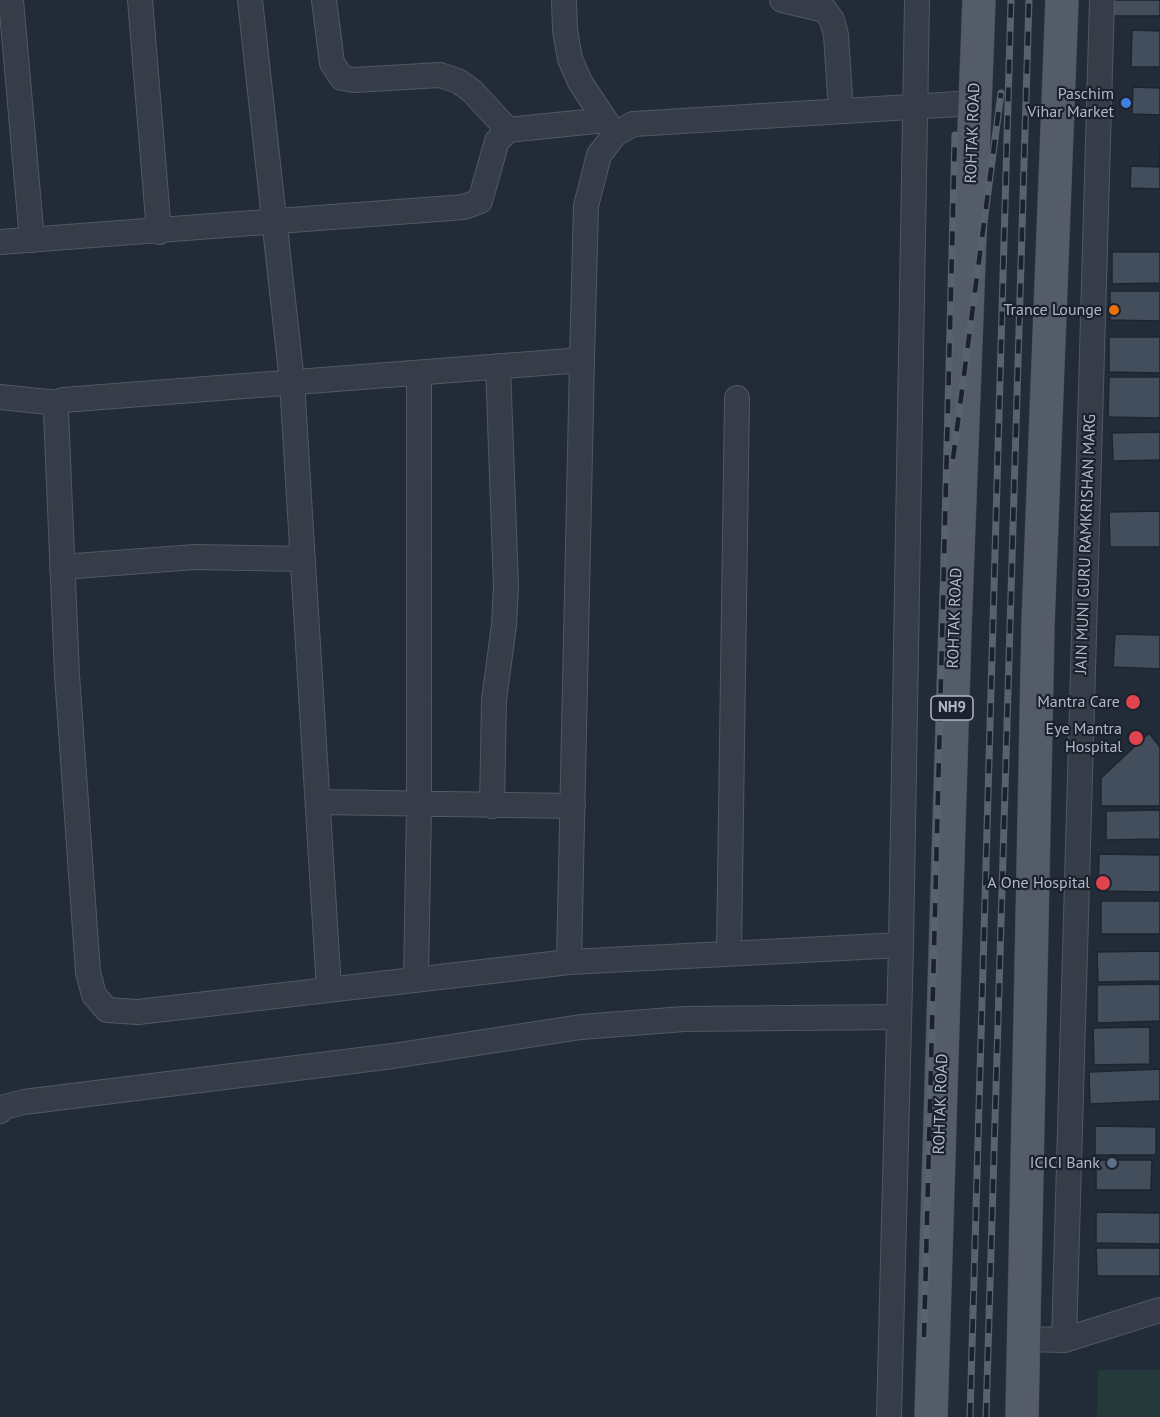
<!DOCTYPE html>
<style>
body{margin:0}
canvas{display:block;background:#222b38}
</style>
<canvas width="1160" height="1417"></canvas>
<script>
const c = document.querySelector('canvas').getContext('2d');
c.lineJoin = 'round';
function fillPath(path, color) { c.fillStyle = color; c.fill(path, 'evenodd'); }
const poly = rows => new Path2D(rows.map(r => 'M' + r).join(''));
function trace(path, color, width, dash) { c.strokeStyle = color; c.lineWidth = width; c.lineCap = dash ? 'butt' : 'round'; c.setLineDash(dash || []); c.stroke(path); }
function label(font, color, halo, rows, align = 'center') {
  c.font = font + ' "PT Sans",sans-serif'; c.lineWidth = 4.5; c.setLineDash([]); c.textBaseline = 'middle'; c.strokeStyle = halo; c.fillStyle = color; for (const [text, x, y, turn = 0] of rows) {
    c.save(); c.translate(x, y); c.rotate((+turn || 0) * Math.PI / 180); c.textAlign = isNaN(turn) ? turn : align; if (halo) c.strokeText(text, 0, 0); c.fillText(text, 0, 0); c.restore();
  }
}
const green = poly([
 [1098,1370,1160,1370,1160,1417,1097,1417]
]);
const building = poly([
 [1108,0,1160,0,1160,16,1108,16,1108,0],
 [1132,30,1160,31,1160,67,1131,67,1132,30],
 [1133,87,1160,88,1160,115,1132,114,1133,87],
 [1160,145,1160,189,1130,188,1131,166,1159,167,1160,145],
 [1112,252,1160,252,1160,283,1112,284,1112,252],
 [1110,291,1160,291,1160,321,1110,320,1110,291],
 [1109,337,1160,337,1160,373,1109,372,1109,337],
 [1109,377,1160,377,1160,418,1108,417,1109,377],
 [1160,432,1160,460,1113,461,1112,433,1160,432],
 [1160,511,1160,547,1110,547,1109,512,1160,511],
 [1115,634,1160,635,1160,669,1113,667,1115,634],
 [1149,733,1160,747,1160,806,1101,806,1101,778,1149,733],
 [1160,810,1160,839,1106,840,1106,811,1160,810],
 [1099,854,1160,855,1160,892,1098,891,1099,854],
 [1101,901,1160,901,1160,934,1101,934,1101,901],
 [1160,951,1160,981,1098,982,1097,952,1160,951],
 [1160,984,1160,1021,1097,1023,1097,985,1160,984],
 [1150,1027,1150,1064,1094,1065,1093,1028,1150,1027],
 [1160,1069,1160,1101,1090,1104,1089,1072,1160,1069],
 [1095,1126,1156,1127,1156,1155,1095,1155,1095,1126],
 [1096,1160,1152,1160,1151,1190,1096,1190,1096,1160],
 [1096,1212,1160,1213,1160,1244,1096,1243,1096,1212],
 [1096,1248,1160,1248,1160,1276,1097,1276,1096,1248]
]);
const street = poly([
 [11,0,32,240],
 [140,0,159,232],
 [250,0,292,382,329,990],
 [324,0,332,63,342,78,354,80,440,75,458,81,472,91,508,130],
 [564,0,565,30,570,59,580,82,613,132],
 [782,0,825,10,832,20,836,35,841,111],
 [0,242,464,207,480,201,497,141,508,130,605,120],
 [0,397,58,403],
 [62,567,195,557,303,559],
 [318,802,573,806],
 [492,806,494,700,504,625,506,586,498,366],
 [901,945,569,962,138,1012,107,1010,94,995,88,972,67,675,56,412,58,403,63,400,582,360,586,206,599,155,615,134,633,124,974,103],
 [729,952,737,398],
 [569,962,582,360],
 [416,980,419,805,419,373],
 [0,1111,4,1107,24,1102,393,1056,581,1027,684,1019,899,1017],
 [1023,1339,1064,1340,1160,1310],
 [1064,1340,1102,0],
 [889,1417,901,945,917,0]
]);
const primary = poly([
 [931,1417,955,628,979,0],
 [1022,1417,1038,624,1062,0]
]);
const rail = poly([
 [953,459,1001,93],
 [924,1337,955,135],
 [970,1417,1011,0],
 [986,1417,1029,0]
]);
const markers = [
 [1126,103,6,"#3f7fe0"],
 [1114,310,6,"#e8710a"],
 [1133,702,8,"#e0444e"],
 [1136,738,8,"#e0444e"],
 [1103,883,8,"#e0444e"],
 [1112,1163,6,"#5c6f8a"]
];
const shields = [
 [952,708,42]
];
const shieldNames = [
 ["NH9",952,708]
];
const poiNames = [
 ["Paschim",1114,94],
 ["Vihar Market",1114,112],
 ["Trance Lounge",1102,310],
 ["Mantra Care",1120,702],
 ["Eye Mantra",1122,729],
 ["Hospital",1122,747],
 ["A One Hospital",1090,883],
 ["ICICI Bank",1100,1163]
];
const streetNames = [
 ["ROHTAK ROAD",973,133,-88],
 ["JAIN MUNI GURU RAMKRISHAN MARG",1086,544,-88],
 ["ROHTAK ROAD",955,618,-88],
 ["ROHTAK ROAD",941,1104,-88]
];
fillPath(green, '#25383a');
fillPath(building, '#434e5d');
trace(building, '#1d242f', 1.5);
trace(street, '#515863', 26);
trace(primary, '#3f4652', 34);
trace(street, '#363d48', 24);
trace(primary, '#545c68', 33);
trace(rail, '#58616f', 7);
trace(rail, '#1b222d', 4.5, [14]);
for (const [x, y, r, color] of markers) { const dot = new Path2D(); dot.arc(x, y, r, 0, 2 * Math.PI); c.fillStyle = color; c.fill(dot); trace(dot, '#1b222d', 2); }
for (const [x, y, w] of shields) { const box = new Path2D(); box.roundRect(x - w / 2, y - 12, w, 24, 4.5); c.fillStyle = '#1b222d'; c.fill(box); trace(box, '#b1b8c5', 1.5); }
label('bold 15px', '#b1b8c5', null, shieldNames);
label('16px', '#b1b8c5', '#1b222d', poiNames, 'right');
label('16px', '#b1b8c5', '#1b222d', streetNames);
</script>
